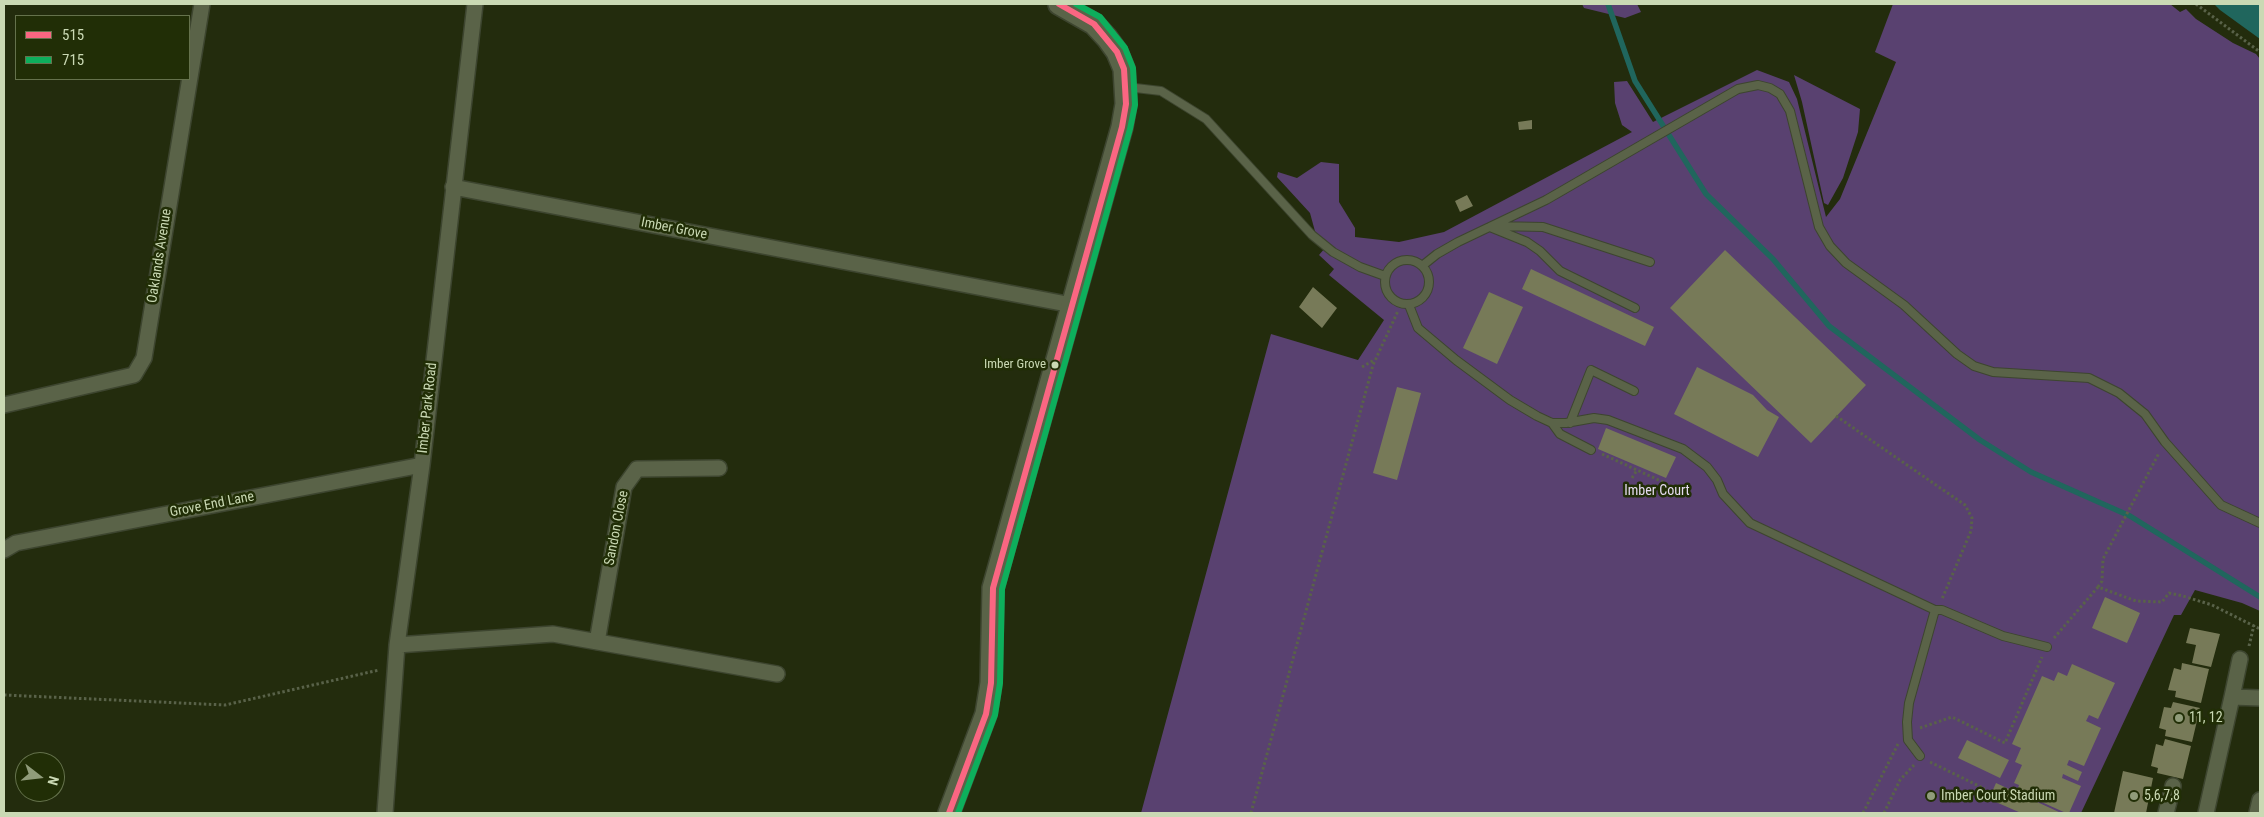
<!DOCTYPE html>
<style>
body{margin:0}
#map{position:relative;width:2264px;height:817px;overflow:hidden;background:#232c0d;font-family:"Roboto Condensed",sans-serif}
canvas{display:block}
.frame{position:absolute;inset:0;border:5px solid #cad9b4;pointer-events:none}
.legend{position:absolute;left:15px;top:15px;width:175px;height:65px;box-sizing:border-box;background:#212e06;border:1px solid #65724c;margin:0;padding:6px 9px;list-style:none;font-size:15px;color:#cad9b4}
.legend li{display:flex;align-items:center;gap:10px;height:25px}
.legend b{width:25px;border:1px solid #65724c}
.north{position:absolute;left:15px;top:752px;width:50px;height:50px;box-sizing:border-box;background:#212e06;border:1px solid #65724c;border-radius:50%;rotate:106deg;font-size:14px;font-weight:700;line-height:20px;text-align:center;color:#cad9b4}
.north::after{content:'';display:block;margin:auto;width:18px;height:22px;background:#909c7a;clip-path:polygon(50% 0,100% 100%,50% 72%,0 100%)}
</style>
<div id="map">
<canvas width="2264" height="817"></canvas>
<div class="frame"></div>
<ul class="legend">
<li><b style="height:6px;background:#fa6682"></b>515</li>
<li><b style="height:6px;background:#0daf5c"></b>715</li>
</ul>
<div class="north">N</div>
</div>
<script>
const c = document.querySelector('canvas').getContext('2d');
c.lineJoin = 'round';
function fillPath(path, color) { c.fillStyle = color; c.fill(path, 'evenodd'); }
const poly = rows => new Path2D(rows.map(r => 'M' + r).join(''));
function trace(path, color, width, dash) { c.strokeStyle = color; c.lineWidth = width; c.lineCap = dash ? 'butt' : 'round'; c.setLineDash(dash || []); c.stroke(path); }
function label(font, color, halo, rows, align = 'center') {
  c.font = font + ' "Roboto Condensed",sans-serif'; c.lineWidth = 5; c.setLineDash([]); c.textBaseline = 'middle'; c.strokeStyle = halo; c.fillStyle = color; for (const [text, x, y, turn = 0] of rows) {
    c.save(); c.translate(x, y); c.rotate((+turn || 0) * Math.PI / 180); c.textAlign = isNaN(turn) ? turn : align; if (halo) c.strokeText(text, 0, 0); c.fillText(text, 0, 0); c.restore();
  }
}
const green = poly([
 [1582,4,1637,4,1641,12,1625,18,1584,8],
 [1893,4,2170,4,2180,12,2186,9,2196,19,2233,43,2256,54,2260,59,2260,611,2242,603,2195,590,2181,615,2174,615,2081,813,1141,813,1271,334,1358,360,1384,320,1329,275,1334,269,1319,255,1325,248,1319,246,1310,213,1277,177,1278,172,1297,178,1321,162,1339,164,1339,202,1355,228,1355,237,1399,242,1444,232,1632,132,1622,125,1615,103,1614,82,1627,81,1653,122,1757,70,1789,82,1797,99,1826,217,1840,199,1896,62,1875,52],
 [1794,75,1860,109,1858,132,1843,178,1828,205,1824,203,1802,102]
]);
const water = poly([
 [2214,4,2260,4,2260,39,2220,10]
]);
const stream = poly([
 [1608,4,1635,81,1706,194,1773,259,1829,326,1980,440,2031,472,2130,516,2260,597]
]);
const building = poly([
 [1532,120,1532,129,1519,130,1518,122],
 [1467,195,1473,206,1460,212,1455,201],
 [1725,250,1866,385,1811,443,1670,308],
 [1531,269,1654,327,1645,346,1522,289],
 [1313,287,1337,308,1322,328,1299,307],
 [1489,292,1523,307,1497,364,1463,348],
 [1697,367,1753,395,1767,410,1779,417,1758,457,1674,414],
 [1397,387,1421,393,1397,480,1373,473],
 [1606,428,1676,457,1666,478,1598,449],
 [2105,597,2140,613,2127,643,2092,628],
 [2190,628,2220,634,2211,667,2192,663,2196,645,2186,643],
 [2182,663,2209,669,2201,703,2175,697,2176,691,2168,690,2174,668,2181,670],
 [2072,664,2115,683,2098,719,2089,715,2086,721,2101,728,2084,766,2069,760,2067,765,2082,772,2078,781,2063,774,2062,778,2081,786,2069,813,2066,813,2017,791,2019,785,2014,783,2022,765,2015,762,2021,748,2012,744,2042,676,2054,681,2058,672,2067,676],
 [2173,702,2200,708,2192,742,2165,736,2166,730,2159,728,2164,707,2171,708],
 [2165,739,2191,746,2183,779,2157,773,2158,768,2151,766,2156,744,2163,746],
 [1967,740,2009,760,2000,778,1958,758],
 [2123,771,2153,778,2146,813,2114,813],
 [1996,783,2061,813,2021,813,1989,799]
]);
const path = poly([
 [2196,4,2260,52],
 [1362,367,1374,360],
 [1836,416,1965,505,1972,518,1971,531,1942,599],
 [1602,454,1663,482],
 [1632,478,1637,470],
 [2098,587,2102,581,2103,559,2159,453],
 [2054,638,2098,587,2136,601,2162,602,2169,593,2183,596,2212,605,2260,629],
 [2249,646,2254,625],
 [4,695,225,705,379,670],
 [1920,728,1952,717,2005,743,2042,657],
 [1930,762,1985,789],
 [1251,813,1373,365,1398,311],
 [1863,813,1898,744],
 [1884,813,1900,780,1914,765]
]);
const service = poly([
 [1127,87,1161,91,1206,119,1312,235,1333,252,1360,267,1385,276],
 [1495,226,1543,227,1650,262],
 [1490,227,1527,242,1540,251,1560,271,1635,308],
 '1385 282a22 22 0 1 1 44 0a22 22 0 1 1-44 0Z',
 [1422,266,1437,254,1458,242,1546,200,1738,89,1758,85,1770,88,1780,94,1790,111,1819,227,1830,246,1846,263,1904,305,1957,354,1974,366,1993,372,2089,378,2119,393,2145,414,2165,442,2221,505,2260,523],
 [1409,305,1418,328,1456,360,1510,400,1537,416,1552,423,1566,423,1594,418,1608,420,1683,449,1707,467,1717,480,1723,494,1750,523,1935,610,1909,703,1907,722,1908,740,1920,756],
 [1552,423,1560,434,1591,450],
 [1570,423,1591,370,1634,391],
 [1935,610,1942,610,2003,636,2047,647]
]);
const minor = poly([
 [453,187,1072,305],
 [4,405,134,375,144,358,202,4],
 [4,550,16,543,422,465],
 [597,642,624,487,637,469,719,468],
 [397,645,553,634,777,674],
 [2232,697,2240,659],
 [385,813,397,645,422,465,475,4],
 [2166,813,2173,786],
 [2206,813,2232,697,2260,698],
 [2257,813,2260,800]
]);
const secondary = poly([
 [949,813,986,714,991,683,993,588,1122,127,1126,104,1124,69,1117,52,1107,38,1094,24,1059,4]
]);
const bus1 = poly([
 [949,813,986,714,991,683,993,588,1122,127,1126,104,1124,69,1117,52,1094,24,1059,4]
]);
const bus2 = poly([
 [958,813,995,715,1000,683,1002,589,1130,129,1135,105,1133,68,1125,48,1100,17,1076,4]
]);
const markers = [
 [1055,365,4.5,"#cad9b4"],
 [2179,718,5,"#909c7a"],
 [1931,796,5,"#909c7a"],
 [2134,796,5,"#909c7a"]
];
const busNames = [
 ["Imber Grove",1046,365]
];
const streetNames = [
 ["Imber Grove",674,229,11],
 ["Oaklands Avenue",160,256,-81],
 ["Imber Park Road",428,408,-84],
 ["Grove End Lane",212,505,-11],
 ["Sandon Close",617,528,-79]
];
const parkNames = [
 ["Imber Court",1657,491]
];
const poiNames = [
 ["11, 12",2189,718],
 ["Imber Court Stadium",1941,796],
 ["5,6,7,8",2144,796]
];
fillPath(green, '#594170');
fillPath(water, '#20665d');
trace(stream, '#20665d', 5.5);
fillPath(building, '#777a58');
trace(service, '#3d452f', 10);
trace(minor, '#3d452f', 18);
trace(secondary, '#3d452f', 24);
trace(path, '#596249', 3, [2.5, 2.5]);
trace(service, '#5a6348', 8);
trace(minor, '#5a6348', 15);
trace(secondary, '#5a6348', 21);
trace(bus1, '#fa6682', 6);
trace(bus2, '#0daf5c', 6);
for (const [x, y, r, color] of markers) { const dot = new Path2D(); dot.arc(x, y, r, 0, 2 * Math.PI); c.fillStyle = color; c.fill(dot); trace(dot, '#212e06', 2); }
label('13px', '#cad9b4', '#212e06', busNames, 'right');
label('14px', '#cad9b4', '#212e06', streetNames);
label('14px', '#e6dcf2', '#212e06', parkNames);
label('14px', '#cad9b4', '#212e06', poiNames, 'left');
</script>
